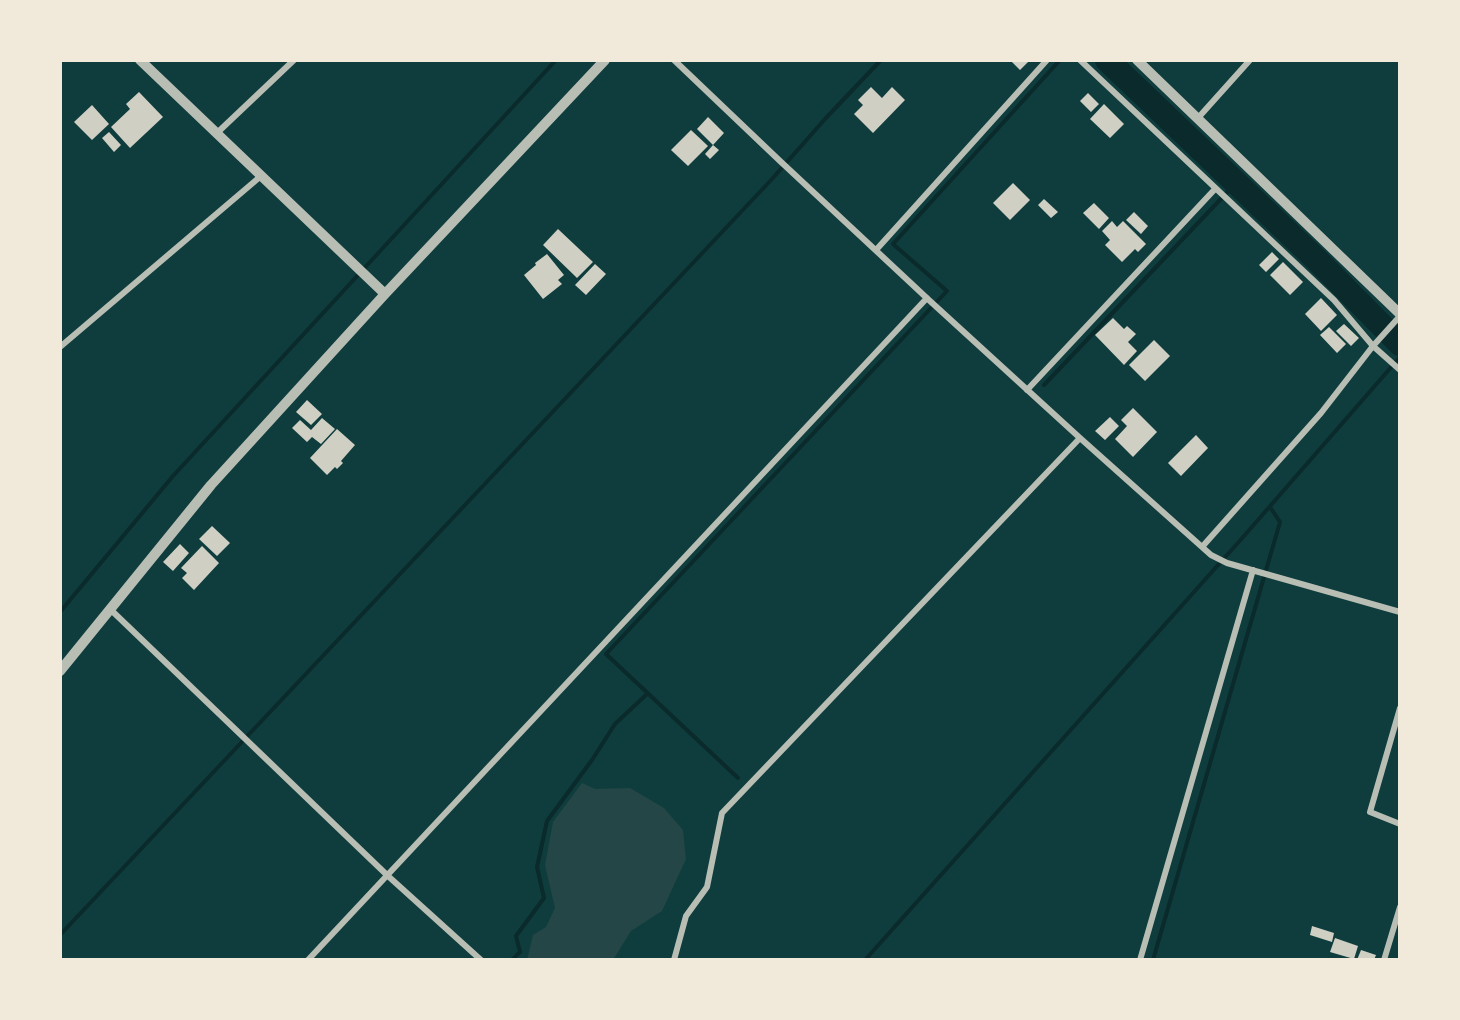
<!DOCTYPE html>
<style>
body{margin:0}
#map{position:relative;width:1460px;height:1020px;overflow:hidden;background:#0f3d3e;font-family:Poppins,sans-serif}
canvas{display:block}
.frame{position:absolute;inset:0;border:62px solid #f1e9da;pointer-events:none}
</style>
<div id="map">
<canvas width="1460" height="1020"></canvas>
<div class="frame"></div>
</div>
<script>
const c = document.querySelector('canvas').getContext('2d');
c.lineJoin = 'round';
function fillPath(path, color) { c.fillStyle = color; c.fill(path, 'evenodd'); }
const poly = rows => new Path2D(rows.map(r => 'M' + r).join(''));
function trace(path, color, width, dash) { c.strokeStyle = color; c.lineWidth = width; c.lineCap = dash ? 'butt' : 'round'; c.setLineDash(dash || []); c.stroke(path); }
const green = poly([
 [582,783,595,789,630,788,664,808,683,830,686,859,662,911,631,931,613,960,527,960,533,935,546,927,555,908,545,865,553,822]
]);
const stream = poly([
 [1044,385,1236,183],
 [60,612,173,476,556,60],
 [738,778,606,654,947,291,893,244,1060,60],
 [60,935,772,179,825,119,881,60],
 [512,960,520,952,516,936,544,898,537,867,547,821,592,760,615,724,648,693],
 [865,960,1244,536,1400,357],
 [1153,960,1280,522,1270,507]
]);
const river = poly([
 [1107,60,1316,259,1400,344]
]);
const building = poly([
 [1010,60,1030,60,1020,70],
 [871,87,882,98,892,87,905,100,873,133,854,114,863,105,858,100],
 [139,92,163,117,130,148,111,127,130,109,126,104],
 [1088,93,1099,104,1091,112,1080,101],
 [1104,104,1124,124,1110,138,1090,119],
 [92,105,109,124,92,140,74,122],
 [708,117,724,133,713,145,697,129],
 [691,130,708,146,688,166,671,150],
 [109,132,121,145,114,152,102,138],
 [713,145,719,150,710,159,705,154],
 [1013,183,1030,200,1010,220,993,203],
 [1044,199,1058,212,1051,218,1038,205],
 [1094,203,1109,218,1099,229,1083,213],
 [1134,212,1148,226,1141,234,1126,220],
 [1112,221,1117,227,1123,221,1146,244,1138,252,1135,249,1122,262,1105,245,1110,240,1102,231],
 [558,229,593,262,577,278,543,245],
 [1272,252,1279,259,1266,272,1259,265],
 [547,254,564,275,558,280,562,284,543,299,524,275,536,265,535,263],
 [1283,262,1303,282,1290,295,1270,275],
 [595,264,606,274,586,295,575,285],
 [1321,298,1337,315,1321,331,1305,314],
 [1113,318,1124,329,1127,326,1136,334,1128,342,1137,351,1124,365,1095,335],
 [1344,324,1359,338,1351,346,1336,331],
 [1329,327,1346,344,1337,353,1320,335],
 [1154,340,1170,356,1145,381,1129,365],
 [307,400,322,414,311,425,296,412],
 [1133,408,1157,432,1133,457,1115,439,1127,426,1121,420],
 [1110,417,1119,426,1105,440,1095,431],
 [322,418,335,429,321,444,312,437,307,442,292,428,300,420,311,430],
 [337,429,355,445,341,461,343,463,337,469,335,467,327,475,310,458],
 [1196,435,1208,448,1181,476,1168,463],
 [212,526,230,543,217,556,199,539],
 [180,544,189,553,173,571,163,562],
 [202,546,219,563,194,590,182,578,187,573,181,568],
 [1312,926,1334,933,1332,942,1310,935],
 [1335,938,1358,946,1354,959,1330,952],
 [1361,950,1376,955,1374,960,1357,960]
]);
const minor = poly([
 [674,60,780,161,930,301,1080,438,1211,555,1227,563,1400,612],
 [1080,60,1334,300,1373,346,1400,370],
 [1198,118,1250,60],
 [217,133,294,60],
 [876,250,1047,60],
 [60,347,261,176],
 [1027,390,1215,189],
 [1202,547,1321,413,1373,346,1400,316],
 [110,609,388,876,481,960],
 [1400,708,1370,812,1400,824],
 [308,960,927,298],
 [674,960,686,916,707,887,722,813,1080,438],
 [1140,960,1253,570],
 [1384,960,1400,907]
]);
const tertiary = poly([
 [140,60,385,294],
 [1137,60,1400,314],
 [60,671,211,485,385,294,605,60]
]);
fillPath(green, '#244646');
trace(stream, '#0a2a2b', 4);
trace(river, '#0a2a2b', 24);
fillPath(building, '#cfcfc3');
trace(minor, '#b8beb3', 6);
trace(tertiary, '#b8beb3', 10);
</script>
